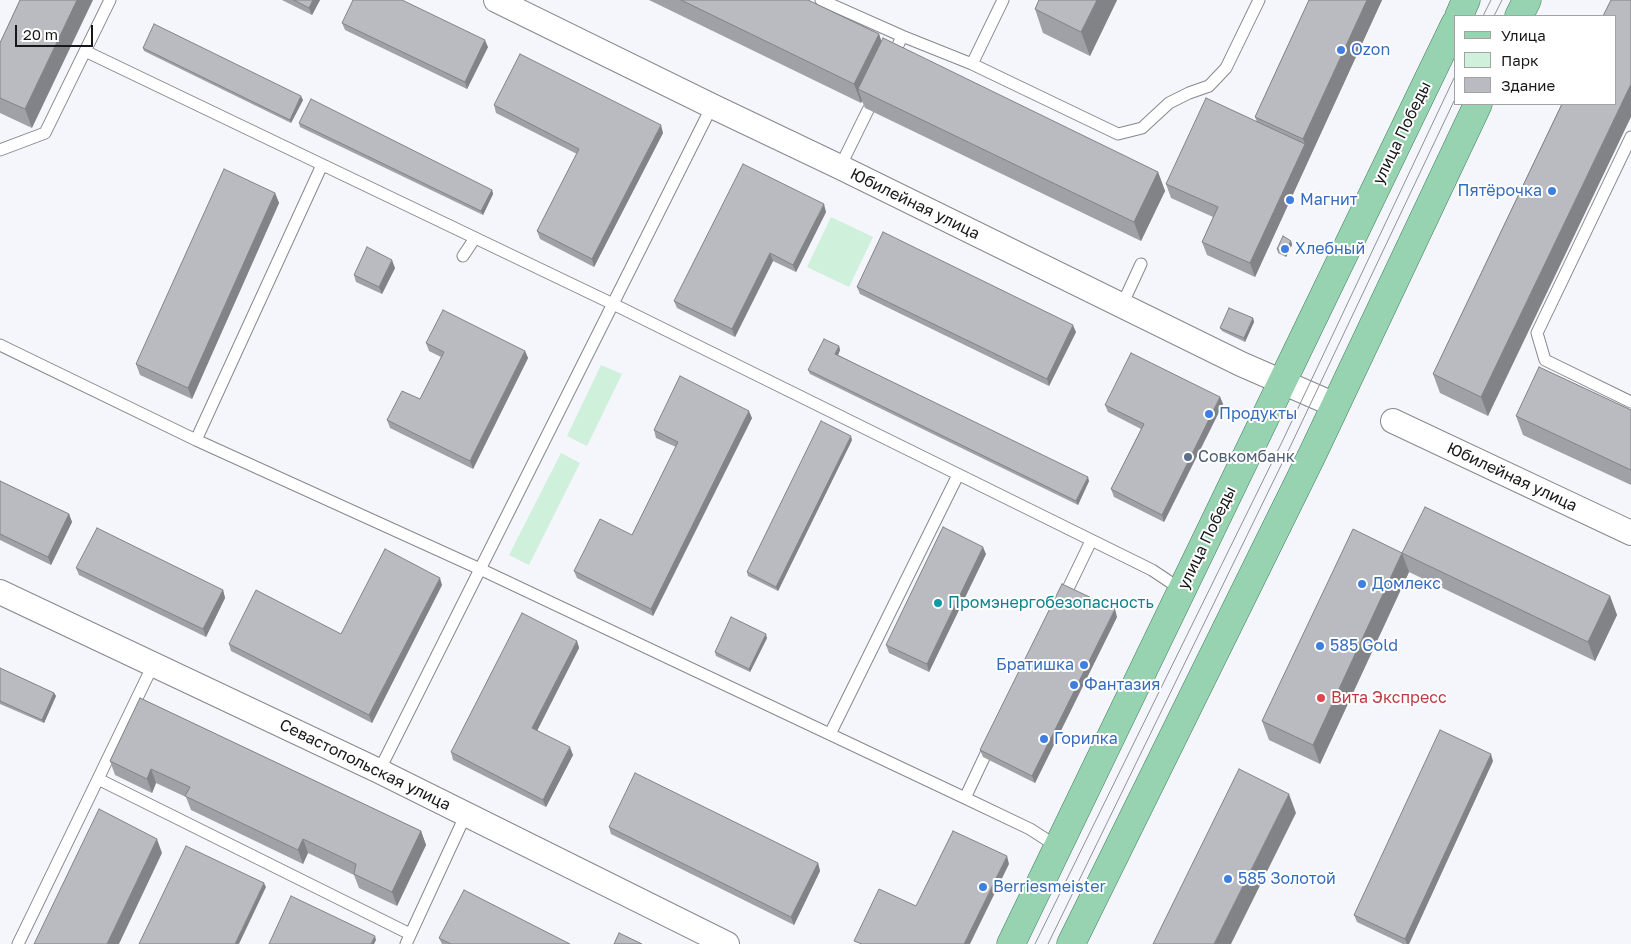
<!DOCTYPE html>
<meta charset="utf-8">
<style>
body{margin:0}
#map{position:relative;width:1631px;height:944px;overflow:hidden;background:#f4f6fb;font-family:"Golos Text",sans-serif}
canvas{display:block}
.legend{position:absolute;left:1454px;top:15px;width:162px;height:90px;box-sizing:border-box;background:#fff;border:1px solid #a3a3a3;margin:0;padding:6px 9px;list-style:none;font-size:15px;color:#18181a}
.legend li{display:flex;align-items:center;gap:10px;height:25px}
.legend b{width:25px;border:1px solid #a3a3a3}
.scale{position:absolute;left:15px;top:25px;width:78px;height:22px;box-sizing:border-box;border:2px solid #18181a;border-top:0;padding-left:6px;font-size:15px;line-height:18px;white-space:nowrap;color:#18181a;-webkit-text-stroke:4px #fff;paint-order:stroke}
</style>
<div id="map">
<canvas width="1631" height="944"></canvas>
<ul class="legend">
<li><b style="height:6px;background:#97d3b1"></b>Улица</li>
<li><b style="height:14px;background:#cff0da"></b>Парк</li>
<li><b style="height:14px;background:#babbc1"></b>Здание</li>
</ul>
<div class="scale">20 m</div>
</div>
<script>
const c = document.querySelector('canvas').getContext('2d');
c.lineJoin = 'round';
function fillPath(path, color) { c.fillStyle = color; c.fill(path, 'evenodd'); }
const poly = rows => new Path2D(rows.map(r => 'M' + r).join(''));
function trace(path, color, width, dash) { c.strokeStyle = color; c.lineWidth = width; c.lineCap = dash ? 'butt' : 'round'; c.setLineDash(dash || []); c.stroke(path); }
function label(font, color, halo, rows, align = 'center') {
  c.font = font + ' "Golos Text",sans-serif'; c.lineWidth = 4; c.setLineDash([]); c.textBaseline = 'middle'; c.strokeStyle = halo; c.fillStyle = color; for (const [text, x, y, turn = 0] of rows) {
    c.save(); c.translate(x, y); c.rotate((+turn || 0) * Math.PI / 180); c.textAlign = isNaN(turn) ? turn : align; if (halo) c.strokeText(text, 0, 0); c.fillText(text, 0, 0); c.restore();
  }
}
const green = poly([
 [831,217,873,237,849,287,807,267],
 [601,365,622,374,587,446,567,436],
 [561,453,580,463,529,565,509,555]
]);
const lane = poly([
 [821,0,902,36],
 [85,51,613,304,1152,570,1182,590],
 [892,59,902,36,972,64,1118,134,1142,128,1169,103,1189,93,1209,86,1226,68,1259,0],
 [972,64,1003,0],
 [1631,137,1537,333,1545,360,1631,402],
 [0,150,45,133,110,0],
 [840,167,868,110],
 [463,256,475,238],
 [1122,305,1141,264],
 [0,345,196,440,480,569,965,798,1030,829,1058,847],
 [196,440,322,165],
 [1063,599,1091,541],
 [830,734,958,475],
 [379,771,712,106],
 [98,779,153,665],
 [965,798,990,745],
 [18,944,98,779,410,934],
 [406,944,466,814]
]);
const street = poly([
 [496,0,712,106,840,167,1241,364,1335,405],
 [1393,421,1631,533],
 [0,592,379,771,727,944]
]);
const primary = poly([
 [1459,16,1466,0],
 [1519,16,1527,0],
 [1011,944,1455,24],
 [1071,944,1313,453,1478,104]
]);
const tram = poly([
 [1483,16,1491,0],
 [1494,16,1502,0],
 [1035,944,1282,442,1455,76],
 [1048,944,1291,445,1455,99]
]);
const wall = poly([
 [20,0,32,128,0,113,0,43],
 [282,0,320,0,312,15],
 [649,0,808,0,879,34,881,41,1158,172,1165,191,1141,241,865,108,862,101,861,103],
 [1039,0,1117,0,1090,56,1043,33,1035,9],
 [1309,0,1382,0,1255,277,1207,255,1202,242,1213,217,1171,198,1166,184,1257,122,1255,117],
 [1611,0,1488,416,1440,393,1433,374],
 [342,23,488,47,467,89,345,30],
 [143,48,303,100,291,123,144,51],
 [494,105,663,133,594,267,540,239,537,231,577,154,496,113],
 [299,123,492,190,493,194,483,215,300,127],
 [275,193,279,203,192,399,140,375,136,364],
 [826,212,796,272,773,261,735,337,677,308,674,301],
 [1291,241,1292,245,1286,257,1278,253,1277,249],
 [395,268,382,294,356,282,354,275],
 [857,287,1076,332,1049,386,860,294],
 [1253,318,1254,322,1245,342,1222,331,1220,328],
 [426,343,525,351,528,358,473,469,390,428,387,420,420,399,441,357,429,351],
 [839,346,840,350,838,355,1089,481,1078,505,810,374,808,370],
 [1220,397,1223,404,1164,522,1114,497,1111,489,1141,429,1108,412,1105,405],
 [1631,410,1631,485,1523,435,1516,416],
 [752,418,653,616,577,578,574,571,632,535,676,447,656,438,654,430],
 [852,440,778,591,748,576,747,572],
 [0,481,69,514,72,522,51,565,0,540],
 [1402,553,1610,596,1617,615,1595,661,1409,572,1320,764,1269,740,1262,721],
 [986,554,929,672,889,653,886,645],
 [76,568,223,590,225,598,206,637,79,575],
 [442,585,372,723,231,651,229,644,341,634],
 [1117,617,1035,783,983,757,980,750],
 [767,638,750,672,716,656,715,652],
 [577,641,579,648,537,730,573,755,546,807,453,760,451,752],
 [0,668,54,693,56,696,44,723,0,704],
 [140,698,421,831,426,845,397,906,359,888,354,875,308,853,303,864,191,810,186,797,156,783,152,793,115,775,110,761],
 [1493,761,1409,944,1403,944,1357,922,1354,915],
 [609,827,818,863,820,871,794,925,611,834],
 [439,938,570,944,442,944]
]);
const shadedWall = poly([
 [77,0,93,0,32,128,25,109],
 [313,0,320,0,312,15,309,8],
 [1097,0,1117,0,1090,56,1081,32],
 [1367,0,1382,0,1255,277,1250,263,1305,144,1303,139],
 [879,34,886,54,858,89,862,101,861,103,854,84],
 [485,40,488,47,467,89,465,82],
 [1631,84,1631,117,1488,416,1481,397],
 [301,96,303,100,291,123,290,120],
 [661,125,663,133,594,267,592,259],
 [1158,172,1165,191,1141,241,1134,222],
 [492,190,493,194,483,215,481,211],
 [275,193,279,203,192,399,188,388],
 [824,204,826,212,796,272,793,265],
 [1291,241,1292,245,1286,257,1284,253],
 [770,253,773,261,735,337,732,329],
 [392,260,395,268,382,294,379,287],
 [1253,318,1254,322,1245,342,1244,338],
 [1073,325,1076,332,1049,386,1047,379],
 [839,346,840,350,837,358,835,354],
 [525,351,528,358,473,469,470,461],
 [1220,397,1223,404,1164,522,1162,515],
 [749,411,752,418,653,616,651,609],
 [851,436,852,440,778,591,776,587],
 [1088,477,1089,481,1078,505,1076,501],
 [69,514,72,522,51,565,48,557],
 [983,547,986,554,929,672,927,664],
 [1402,553,1409,572,1320,764,1313,745],
 [440,578,442,585,372,723,369,715],
 [223,590,225,598,206,637,203,629],
 [1610,596,1617,615,1595,661,1588,642],
 [1115,609,1117,617,1035,783,1032,776],
 [766,634,767,638,750,672,749,669],
 [577,641,579,648,535,735,532,728],
 [54,693,56,696,44,723,42,720],
 [570,747,573,755,546,807,543,800],
 [1491,754,1493,761,1409,944,1407,944,1405,939],
 [151,769,156,783,152,793,147,779],
 [1289,794,1296,813,1231,944,1214,944],
 [421,831,426,845,397,906,392,892],
 [157,839,162,853,119,944,107,944],
 [303,839,308,853,303,864,298,850],
 [1007,856,1009,864,970,944,964,944],
 [818,863,820,871,794,925,791,917],
 [264,883,266,887,239,944,235,944],
 [375,936,376,940,374,944,371,944]
]);
const building = poly([
 [20,0,77,0,25,109,0,98,0,43,20,0],
 [294,0,313,0,309,8,294,0],
 [353,0,402,0,485,40,465,82,342,23,353,0],
 [681,0,808,0,879,34,854,84,681,0],
 [1039,0,1097,0,1081,32,1035,9,1039,0],
 [1309,0,1367,0,1303,139,1255,117,1309,0],
 [1611,0,1631,0,1631,84,1481,397,1433,374,1562,104,1615,104,1615,16,1603,16,1611,0],
 [154,24,301,96,290,120,143,48,154,24],
 [883,38,1158,172,1134,222,858,89,883,38],
 [520,54,661,125,592,259,537,231,579,149,494,105,520,54],
 [1206,98,1305,144,1250,263,1202,242,1218,207,1166,184,1206,98],
 [311,99,492,190,481,211,299,123,311,99],
 [743,164,824,204,793,265,770,253,732,329,674,301,743,164],
 [224,169,275,193,188,388,136,364,224,169],
 [883,232,1073,325,1047,379,857,287,883,232],
 [1283,236,1291,241,1284,253,1277,249,1283,236],
 [367,247,392,260,379,287,354,275,367,247],
 [1229,308,1253,318,1244,338,1220,328,1229,308],
 [443,310,525,351,470,461,387,420,402,391,420,399,444,352,426,343,443,310],
 [824,339,839,346,835,354,1088,477,1076,501,808,370,824,339],
 [1131,353,1220,397,1162,515,1111,489,1144,424,1105,405,1131,353],
 [1539,367,1631,410,1631,470,1516,416,1539,367],
 [680,376,749,411,651,609,574,571,600,519,632,535,678,442,654,430,680,376],
 [821,421,851,436,776,587,747,572,821,421],
 [0,481,69,514,48,557,0,534,0,481],
 [1425,507,1610,596,1588,642,1402,553,1313,745,1262,721,1353,529,1402,553,1425,507],
 [943,527,983,547,927,664,886,645,943,527],
 [97,528,223,590,203,629,76,568,97,528],
 [385,549,440,578,369,715,229,644,256,590,341,634,385,549],
 [1062,584,1115,609,1032,776,980,750,1062,584],
 [522,613,577,641,532,728,570,747,543,800,451,752,522,613],
 [731,617,766,634,749,669,715,652,731,617],
 [0,668,54,693,42,720,0,701,0,668],
 [140,698,421,831,392,892,354,874,356,864,303,839,298,850,185,796,190,787,151,769,147,779,110,761,140,698],
 [1440,730,1491,754,1405,939,1354,915,1440,730],
 [1239,769,1289,794,1214,944,1153,944,1239,769],
 [635,773,818,863,791,917,609,827,635,773],
 [99,809,157,839,107,944,34,944,99,809],
 [953,831,1007,856,964,944,862,944,854,941,879,889,916,906,953,831],
 [186,846,264,883,235,944,139,944,186,846],
 [464,890,570,944,451,944,439,938,464,890],
 [291,896,375,936,371,944,269,944,291,896],
 [619,933,642,944,614,944,619,933]
]);
const markers = [
 [1341,50,5,"#3f7fe0"],
 [1552,191,5,"#3f7fe0"],
 [1290,200,5,"#3f7fe0"],
 [1285,249,5,"#3f7fe0"],
 [1209,414,5,"#3f7fe0"],
 [1188,457,5,"#5c6f8a"],
 [1362,584,5,"#3f7fe0"],
 [938,603,5,"#0f9aa8"],
 [1320,646,5,"#3f7fe0"],
 [1084,665,5,"#3f7fe0"],
 [1074,685,5,"#3f7fe0"],
 [1321,698,5,"#e0444e"],
 [1044,739,5,"#3f7fe0"],
 [1228,879,5,"#3f7fe0"],
 [983,887,5,"#3f7fe0"]
];
const shopNames = [
 ["Ozon",1351,50],
 ["Пятёрочка",1542,191,"right"],
 ["Магнит",1300,200],
 ["Хлебный",1295,249],
 ["Продукты",1219,414],
 ["Домлекс",1372,584],
 ["585 Gold",1330,646],
 ["Братишка",1074,665,"right"],
 ["Фантазия",1084,685],
 ["Горилка",1054,739],
 ["585 Золотой",1238,879],
 ["Berriesmeister",993,887]
];
const streetNames = [
 ["улица Победы",1402,133,-64],
 ["Юбилейная улица",915,204,26],
 ["Юбилейная улица",1512,477,25],
 ["улица Победы",1207,538,-64],
 ["Севастопольская улица",365,765,26]
];
const serviceNames = [
 ["Совкомбанк",1198,457]
];
const cultureNames = [
 ["Промэнергобезопасность",948,603]
];
const healthNames = [
 ["Вита Экспресс",1331,698]
];
fillPath(green, '#cff0da');
trace(lane, '#87888d', 13);
trace(street, '#87888d', 26);
trace(primary, '#3d7e5a', 29);
trace(lane, '#fff', 11);
trace(street, '#fff', 24);
trace(primary, '#97d3b1', 28);
trace(tram, '#909195', 1);
fillPath(wall, '#a0a1a6');
fillPath(shadedWall, '#828387');
fillPath(building, '#babbc1');
trace(building, '#828387', 1);
for (const [x, y, r, color] of markers) { const dot = new Path2D(); dot.arc(x, y, r, 0, 2 * Math.PI); c.fillStyle = color; c.fill(dot); trace(dot, '#fff', 2); }
label('16px', '#366cbe', '#fff', shopNames, 'left');
label('16px', '#18181a', '#fff', streetNames);
label('16px', '#4e5e75', '#fff', serviceNames, 'left');
label('16px', '#0d838f', '#fff', cultureNames, 'left');
label('16px', '#be3a42', '#fff', healthNames, 'left');
</script>
